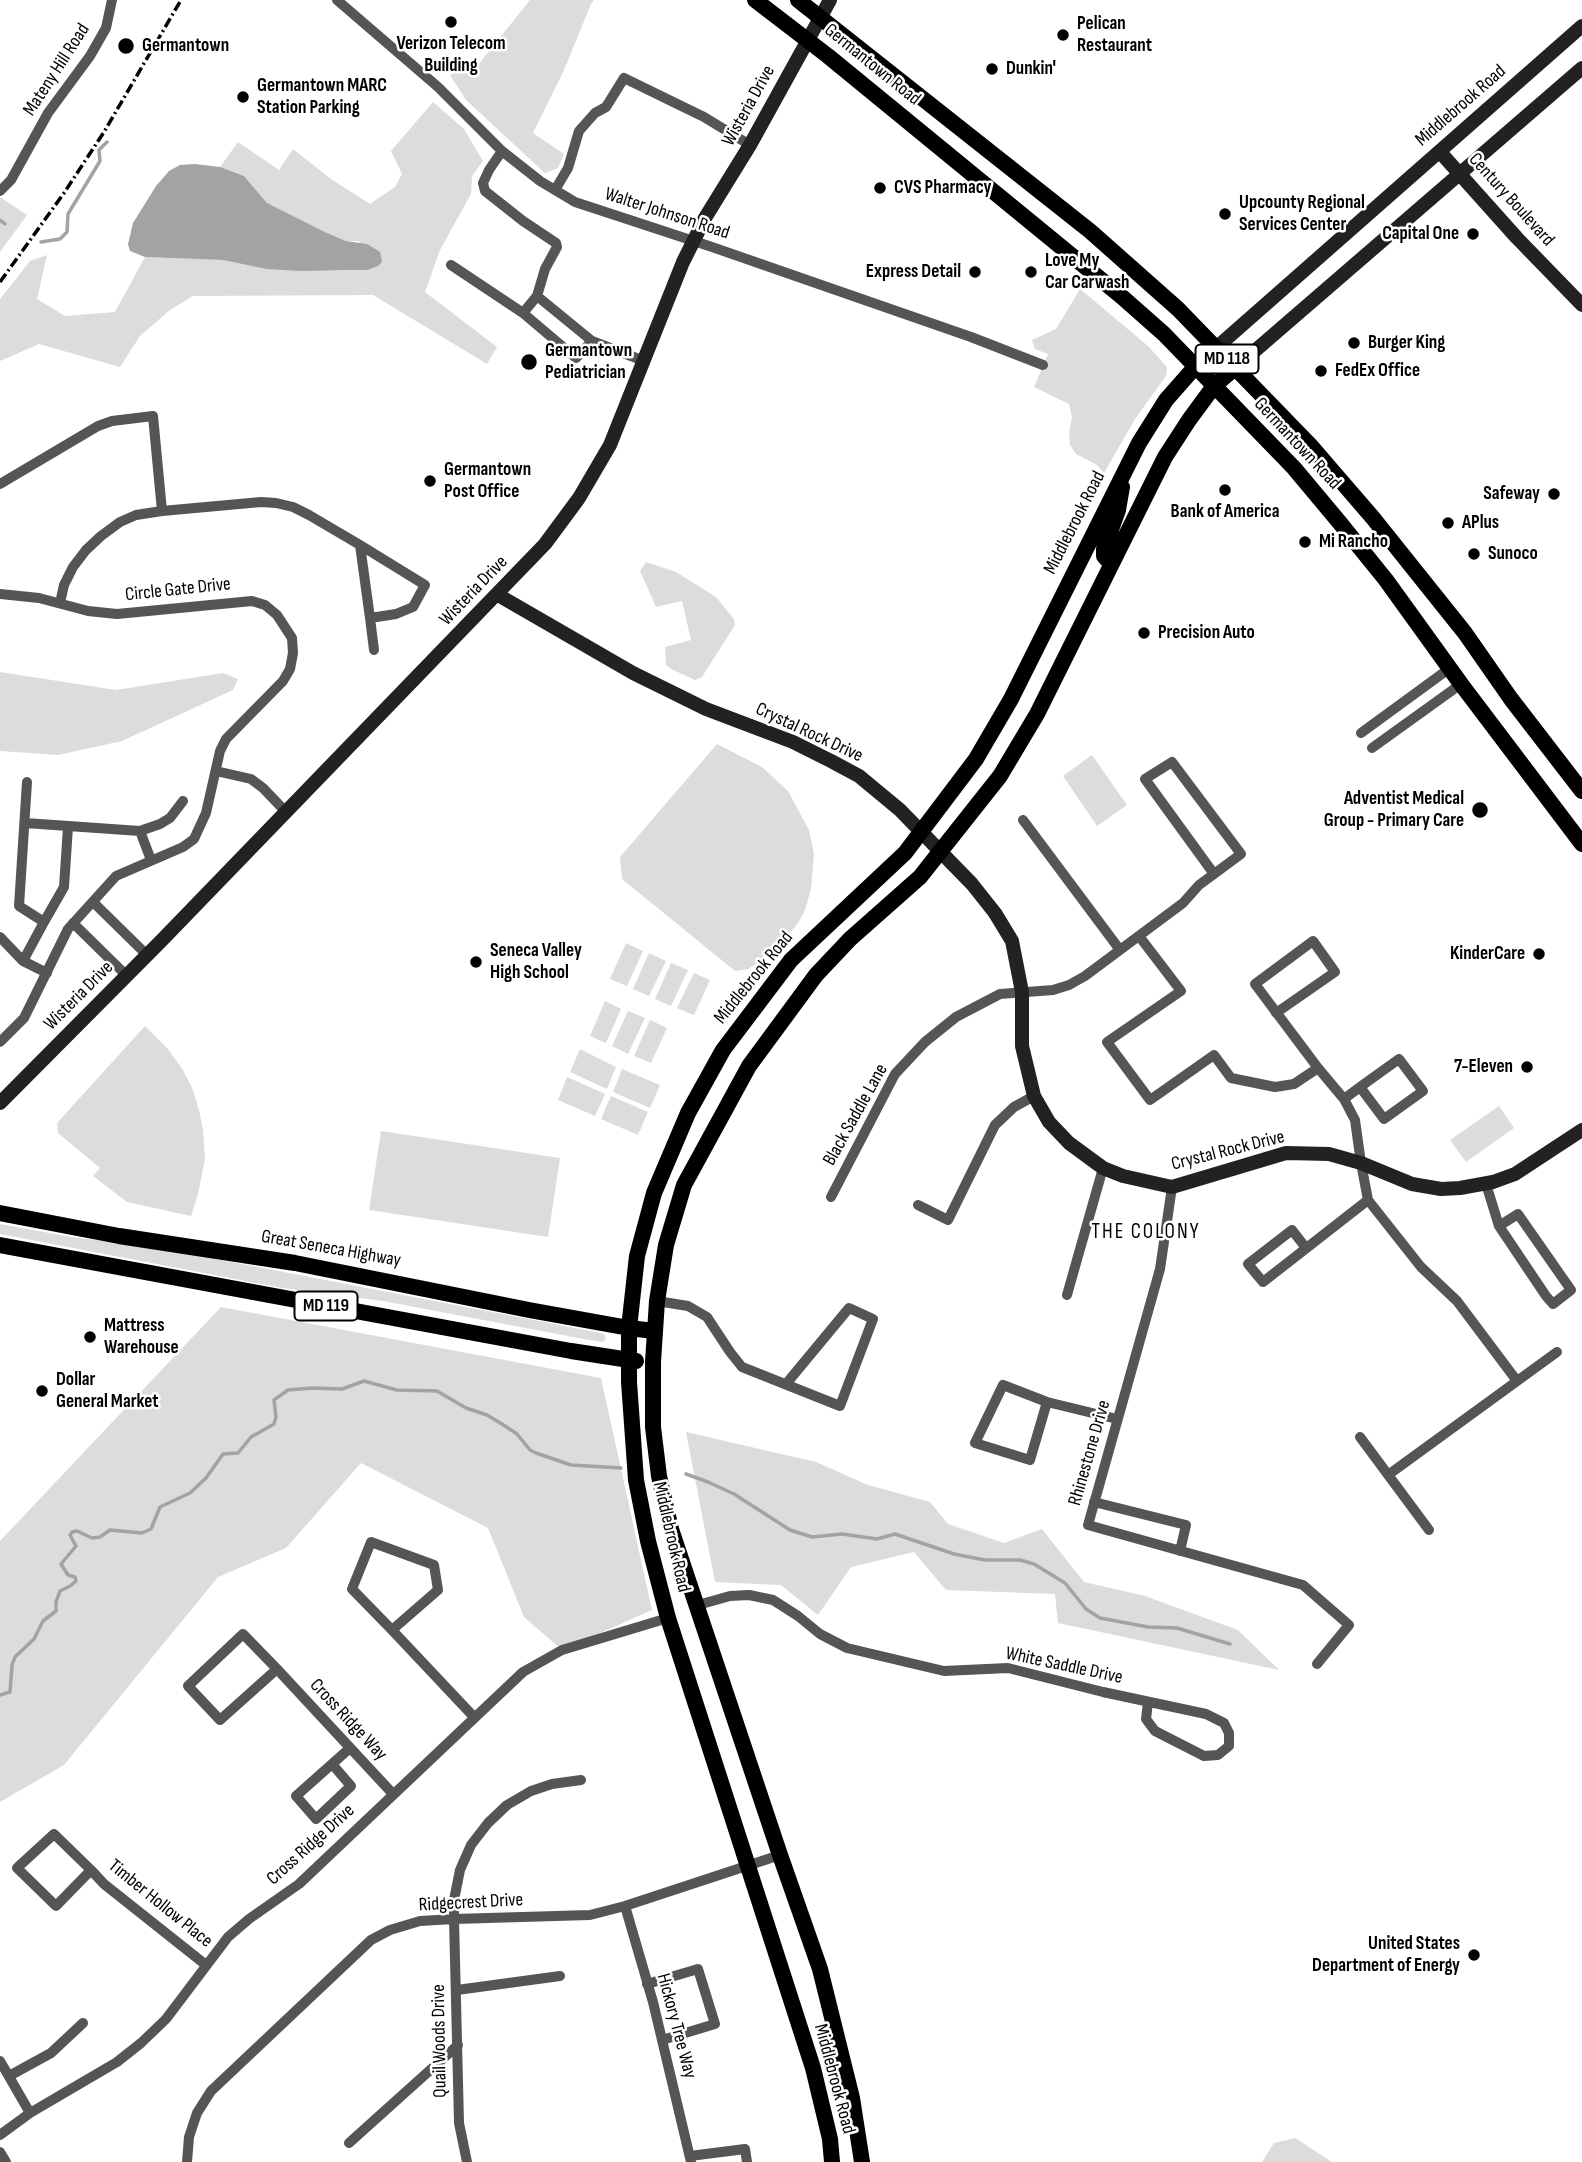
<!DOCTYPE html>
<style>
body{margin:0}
canvas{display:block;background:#fff}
</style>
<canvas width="1582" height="2162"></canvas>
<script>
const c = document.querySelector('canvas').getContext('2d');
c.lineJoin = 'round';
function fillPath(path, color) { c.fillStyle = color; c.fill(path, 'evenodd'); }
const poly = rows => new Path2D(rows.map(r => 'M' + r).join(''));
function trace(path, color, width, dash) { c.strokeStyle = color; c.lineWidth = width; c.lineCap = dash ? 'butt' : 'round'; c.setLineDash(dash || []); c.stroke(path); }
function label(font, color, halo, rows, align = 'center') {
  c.font = font + ' "Sofia Sans Condensed",sans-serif'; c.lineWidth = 5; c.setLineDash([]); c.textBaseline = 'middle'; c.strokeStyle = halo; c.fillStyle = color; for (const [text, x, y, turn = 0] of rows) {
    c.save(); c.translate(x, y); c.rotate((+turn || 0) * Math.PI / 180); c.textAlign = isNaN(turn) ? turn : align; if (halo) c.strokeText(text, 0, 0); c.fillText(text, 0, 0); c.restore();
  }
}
const green = poly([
 [530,0,594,0,591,4,564,70,533,133,564,154,558,168,545,173,466,100,450,75,478,65],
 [433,102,464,129,483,161,472,176,471,194,440,250,425,292,497,347,487,364,373,295,193,296,170,310,140,336,120,367,39,344,0,361,0,299,30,261,47,255,37,299,65,316,115,312,145,257,223,260,266,269,342,271,367,270,359,241,346,241,327,233,278,209,267,203,244,176,220,167,238,142,279,170,293,149,331,179,370,204,395,187,402,174,391,151],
 [0,197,27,215,0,252],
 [1080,289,1148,346,1167,367,1166,376,1135,419,1104,473,1097,465,1076,454,1070,445,1069,433,1072,417,1069,404,1034,387,1048,354,1035,349,1032,340,1056,329],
 [646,562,676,572,716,597,734,619,735,625,702,677,695,680,671,669,666,665,665,647,691,640,682,601,656,607,640,571],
 [0,672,116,690,223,673,238,679,233,690,122,741,58,755,0,751],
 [717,744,762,767,788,791,809,830,814,854,811,889,805,910,798,923,774,952,748,969,735,971,622,879,620,857],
 [1092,755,1127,805,1097,826,1063,776],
 [626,943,643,951,627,986,610,979],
 [649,953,666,961,649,996,633,989],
 [671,963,688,970,671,1006,655,999],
 [694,973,710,980,694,1015,677,1008],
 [605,1001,621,1009,606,1043,590,1036],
 [628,1011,645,1018,628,1054,612,1046],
 [650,1020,667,1028,651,1063,634,1056],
 [145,1026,168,1049,183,1070,193,1090,199,1110,203,1130,205,1159,198,1194,191,1216,127,1202,93,1176,100,1168,58,1133,57,1123],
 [580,1049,616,1067,607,1089,570,1072],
 [622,1069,660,1085,650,1108,613,1092],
 [567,1077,605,1094,595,1116,558,1100],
 [611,1096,648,1112,638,1135,601,1119],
 [1499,1106,1514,1128,1466,1162,1450,1140],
 [381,1131,560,1158,548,1237,369,1210],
 [0,1224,77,1238,129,1243,221,1260,596,1332,604,1334,606,1339,603,1342,589,1340,383,1301,282,1288,0,1234],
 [221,1307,601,1378,652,1610,562,1650,524,1617,488,1528,361,1463,286,1548,218,1577,64,1765,0,1802,0,1541],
 [686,1432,816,1462,868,1485,930,1502,948,1524,1004,1543,1042,1529,1084,1582,1145,1596,1238,1630,1279,1670,1058,1623,1055,1594,946,1590,914,1552,851,1567,818,1615,781,1585,715,1582],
 [1295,2138,1332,2162,1262,2162,1274,2143]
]);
const water = poly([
 [195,164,220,167,244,176,267,203,327,233,346,241,367,244,380,252,382,262,378,266,367,270,302,271,266,269,223,260,145,257,130,251,128,244,133,223,156,186,169,171,180,165]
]);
const stream = poly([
 [0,220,5,224],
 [41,242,60,239,67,232,68,214,100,161,99,150,107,142],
 [686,1474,708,1482,734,1494,790,1530,812,1537,842,1534,877,1539,895,1534,954,1554,985,1560,1020,1560,1034,1564,1065,1583,1086,1609,1100,1618,1148,1627,1177,1628,1230,1644],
 [0,1695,10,1692,12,1665,15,1657,34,1639,43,1621,56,1611,56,1602,60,1591,70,1586,76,1581,75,1577,68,1575,61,1564,76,1546,70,1535,72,1532,77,1531,92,1538,100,1537,110,1530,142,1533,151,1529,160,1507,190,1493,206,1478,223,1454,238,1453,251,1437,274,1424,276,1417,274,1400,288,1390,312,1388,342,1389,364,1381,397,1390,437,1391,466,1408,487,1415,502,1424,517,1434,530,1450,536,1453,571,1465,621,1468]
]);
const street = poly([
 [337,0,438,87,502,151,540,181,575,202,712,247,971,337,1043,365],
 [502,151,489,170,483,183,485,191,523,221,556,243,557,247,545,269,537,296,592,341,644,361],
 [555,190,568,168,579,131,595,113,606,107,624,78,704,117,750,145],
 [0,191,11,180,48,113,90,56,106,28,112,0],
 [451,265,523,313,576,358,592,341],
 [523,313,537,296],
 [0,484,98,426,112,421,153,416,162,511,136,515,120,522,101,536,86,550,73,567,64,585,60,603],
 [162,511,261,502,276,503,293,507,309,515,360,545,425,585,413,607,396,614,370,618,360,545],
 [0,594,39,598,88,611,117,614,252,601,265,605,277,615,292,638,293,653,290,669,283,681,226,739,220,751,206,813,194,839,183,847,116,876,68,929,24,1018,0,1042],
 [370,618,374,650],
 [1361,733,1450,668],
 [1372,748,1461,684],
 [216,771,251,779,263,788,286,812],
 [1023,820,1120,950],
 [25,823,140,831,160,824,170,818,183,801],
 [140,831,151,860],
 [93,902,147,955],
 [44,922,64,887,68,827],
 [73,923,127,976],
 [1139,936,1181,991,1107,1042,1150,1100,1214,1055,1231,1078,1275,1087,1294,1084,1318,1068,1344,1099,1355,1120,1361,1163,1368,1200,1421,1267,1457,1301,1517,1381],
 [0,937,23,961,47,973],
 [23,961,44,922,19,906,27,782],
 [1276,1013,1335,972,1313,941,1255,984,1318,1068],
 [1344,1099,1360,1087,1399,1059,1423,1091,1384,1119,1360,1087],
 [1486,1184,1499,1226,1546,1296,1553,1304,1571,1290,1518,1214,1499,1226],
 [1172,1187,1160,1269,1088,1525,1303,1585,1349,1625,1317,1664],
 [831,1197,895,1074,925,1042,956,1017,1000,994,1053,990,1069,985,1085,976,1183,903,1199,885,1214,874,1241,854,1172,762,1145,779,1214,874],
 [918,1205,948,1220,995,1125,1014,1107,1034,1096],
 [1306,1248,1292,1230,1248,1264,1263,1282,1368,1200],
 [1067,1295,1103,1168],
 [657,1301,688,1306,707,1317,730,1352,742,1367,840,1406,873,1319,849,1308,786,1384],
 [1047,1402,1030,1460,975,1443,1003,1385,1047,1402,1117,1419],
 [1360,1437,1429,1530],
 [1388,1475,1557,1352],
 [1094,1502,1186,1525,1180,1551],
 [698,1605,730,1596,749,1595,773,1600,798,1616,820,1634,847,1648,944,1671,1008,1668,1103,1692,1206,1714,1224,1723,1229,1733,1229,1746,1218,1755,1204,1756,1155,1731,1146,1719,1148,1702],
 [392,1630,438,1590,434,1565,371,1542,352,1589,392,1630,474,1717],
 [277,1669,220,1720,188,1686,243,1634,277,1669,393,1794],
 [332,1764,351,1786,316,1819,296,1796,350,1748],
 [91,1870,56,1906,17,1868,54,1834,91,1870,104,1884,206,1965],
 [625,1906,653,2002,691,2162],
 [647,1984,698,1969,715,2024,662,2040],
 [457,1990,560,1976],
 [0,2061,30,2113],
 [9,2076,51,2053,83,2023],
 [0,2135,30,2113,117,2062,141,2043,166,2019,228,1937,249,1919,299,1884,523,1672,562,1650,668,1618],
 [349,2143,458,2045],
 [0,2152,6,2162],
 [690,2156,745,2149,747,2162],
 [187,2162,189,2137,197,2113,211,2091,371,1940,390,1930,420,1921,454,1919,590,1915,625,1906,780,1855],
 [467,2162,459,2123,454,1919,454,1900,460,1870,471,1845,488,1823,507,1805,531,1791,552,1784,581,1780]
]);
const secondary = poly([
 [1440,152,1517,238,1582,305],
 [1216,348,1582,26],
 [1235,368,1582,68],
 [498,595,633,673,706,709,793,742,831,761,859,776,900,810,972,884,995,913,1012,941,1022,992,1022,1046,1034,1096,1049,1122,1069,1143,1103,1168,1123,1176,1172,1187,1286,1153,1329,1154,1361,1163,1412,1184,1441,1189,1460,1188,1493,1182,1515,1174,1582,1130],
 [0,1103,163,939,545,544,579,498,610,445,683,262,705,218,750,145,830,0]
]);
const primary = poly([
 [755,0,828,56,1121,296,1164,334,1294,468,1340,523,1386,580,1461,684,1582,844],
 [798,0,1090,231,1178,309,1310,445,1373,518,1465,633,1511,699,1582,791],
 [1111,564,1104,556,1104,549,1118,510,1122,487],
 [0,1213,119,1236,295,1263,529,1310,629,1328,654,1331],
 [0,1245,571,1351,636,1361],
 [832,2162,830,2139,813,2068,668,1618,648,1541,636,1480,629,1382,629,1328,637,1256,654,1193,688,1113,723,1050,791,960,905,853,976,759,1011,699,1139,443,1166,400,1195,367,1216,348],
 [862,2162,852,2098,820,1969,780,1855,671,1529,659,1476,653,1427,653,1362,657,1301,666,1245,684,1185,749,1066,816,975,850,939,920,877,1000,776,1037,714,1165,457,1189,420,1214,386,1235,368]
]);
const rail = poly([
 [0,282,64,193,104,132,181,0]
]);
const markers = [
 [451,22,7,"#000"],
 [1063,35,7,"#000"],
 [126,46,9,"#000"],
 [992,69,7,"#000"],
 [243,97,7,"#000"],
 [880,188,7,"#000"],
 [1225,214,7,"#000"],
 [1473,234,7,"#000"],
 [975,272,7,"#000"],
 [1031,272,7,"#000"],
 [1354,343,7,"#000"],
 [529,362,9,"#000"],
 [1321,371,7,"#000"],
 [430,481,7,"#000"],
 [1225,490,7,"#000"],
 [1554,494,7,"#000"],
 [1448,523,7,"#000"],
 [1305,542,7,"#000"],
 [1474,554,7,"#000"],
 [1144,633,7,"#000"],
 [1480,810,9,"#000"],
 [1539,954,7,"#000"],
 [476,962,7,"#000"],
 [1527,1067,7,"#000"],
 [90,1337,7,"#000"],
 [42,1391,7,"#000"],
 [1474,1955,7,"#000"]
];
const shields = [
 [1227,359,63],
 [326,1306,63]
];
const shieldNames = [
 ["MD 118",1227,359],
 ["MD 119",326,1306]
];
const poiNames = [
 ["Pelican",1077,24],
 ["Restaurant",1077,46],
 ["Verizon Telecom",451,44,"center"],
 ["Building",451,66,"center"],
 ["Germantown",142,46],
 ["Dunkin'",1006,69],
 ["Germantown MARC",257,86],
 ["Station Parking",257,108],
 ["CVS Pharmacy",894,188],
 ["Upcounty Regional",1239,203],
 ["Services Center",1239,225],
 ["Capital One",1459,234,"right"],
 ["Love My",1045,261],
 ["Car Carwash",1045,283],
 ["Express Detail",961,272,"right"],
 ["Burger King",1368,343],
 ["Germantown",545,351],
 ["Pediatrician",545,373],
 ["FedEx Office",1335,371],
 ["Germantown",444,470],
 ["Post Office",444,492],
 ["Safeway",1540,494,"right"],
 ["Bank of America",1225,512,"center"],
 ["APlus",1462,523],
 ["Mi Rancho",1319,542],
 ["Sunoco",1488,554],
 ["Precision Auto",1158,633],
 ["Adventist Medical",1464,799,"right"],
 ["Group - Primary Care",1464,821,"right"],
 ["Seneca Valley",490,951],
 ["High School",490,973],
 ["KinderCare",1525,954,"right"],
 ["7-Eleven",1513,1067,"right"],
 ["Mattress",104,1326],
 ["Warehouse",104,1348],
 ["Dollar",56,1380],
 ["General Market",56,1402],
 ["United States",1460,1944,"right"],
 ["Department of Energy",1460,1966,"right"]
];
const streetNames = [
 ["Germantown Road",872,65,39],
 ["Mateny Hill Road",57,70,-57],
 ["Wisteria Drive",749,106,-61],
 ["Middlebrook Road",1461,106,-41],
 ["Century Boulevard",1511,200,48],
 ["Walter Johnson Road",667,214,18],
 ["Germantown Road",1297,444,47],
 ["Middlebrook Road",1075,523,-63],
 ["Circle Gate Drive",178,590,-6],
 ["Wisteria Drive",474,591,-46],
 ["Crystal Rock Drive",809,733,25],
 ["Middlebrook Road",754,978,-51],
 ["Wisteria Drive",79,996,-45],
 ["Black Saddle Lane",856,1115,-61],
 ["Crystal Rock Drive",1228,1151,-14],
 ["Great Seneca Highway",331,1249,10],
 ["Rhinestone Drive",1090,1453,-74],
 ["Middlebrook Road",671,1537,77],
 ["White Saddle Drive",1064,1666,12],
 ["Cross Ridge Way",348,1720,47],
 ["Cross Ridge Drive",311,1845,-42],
 ["Ridgecrest Drive",471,1903,-3],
 ["Timber Hollow Place",160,1904,39],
 ["Hickory Tree Way",676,2026,75],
 ["Quail Woods Drive",440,2041,-91],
 ["Middlebrook Road",834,2079,75]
];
const neighbourhoodNames = [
 ["THE COLONY",1146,1233]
];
fillPath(green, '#dcdcdc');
fillPath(water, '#a3a3a3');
trace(stream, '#a3a3a3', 3.5);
trace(street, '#555', 10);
trace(secondary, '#222', 14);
trace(primary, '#000', 16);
trace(rail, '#000', 3.5, [10, 3.5, 2, 3.5]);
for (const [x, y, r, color] of markers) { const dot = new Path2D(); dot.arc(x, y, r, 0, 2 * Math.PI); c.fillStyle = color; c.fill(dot); trace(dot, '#fff', 2.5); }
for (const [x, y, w] of shields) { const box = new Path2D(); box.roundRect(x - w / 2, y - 14.5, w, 29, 5); c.fillStyle = '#fff'; c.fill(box); trace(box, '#000', 2); }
label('bold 18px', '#000', null, shieldNames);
label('bold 19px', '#000', '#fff', poiNames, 'left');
label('19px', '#000', '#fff', streetNames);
c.letterSpacing = '2px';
label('21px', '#000', '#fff', neighbourhoodNames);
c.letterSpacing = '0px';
</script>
